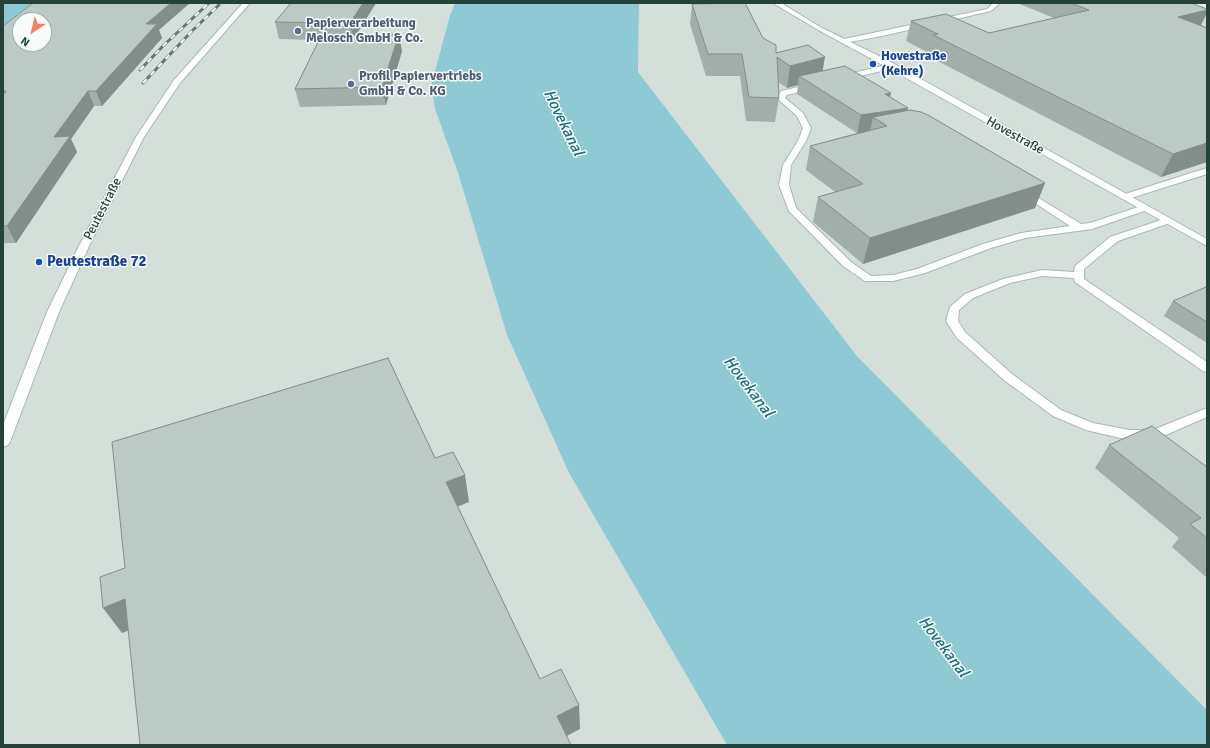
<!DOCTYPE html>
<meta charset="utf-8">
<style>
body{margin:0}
#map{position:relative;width:1210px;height:748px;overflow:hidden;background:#e6efeb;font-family:Signika,sans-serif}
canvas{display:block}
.frame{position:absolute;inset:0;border:4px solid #24423a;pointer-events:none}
.north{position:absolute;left:12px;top:12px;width:40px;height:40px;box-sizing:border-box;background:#f7fbf9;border:1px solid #a3b1ad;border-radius:50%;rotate:215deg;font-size:11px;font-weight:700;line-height:16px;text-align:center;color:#24423a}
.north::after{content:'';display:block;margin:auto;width:14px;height:18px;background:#f4845f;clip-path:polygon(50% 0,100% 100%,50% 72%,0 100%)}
</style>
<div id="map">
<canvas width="1210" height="748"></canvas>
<div class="frame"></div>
<div class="north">N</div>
</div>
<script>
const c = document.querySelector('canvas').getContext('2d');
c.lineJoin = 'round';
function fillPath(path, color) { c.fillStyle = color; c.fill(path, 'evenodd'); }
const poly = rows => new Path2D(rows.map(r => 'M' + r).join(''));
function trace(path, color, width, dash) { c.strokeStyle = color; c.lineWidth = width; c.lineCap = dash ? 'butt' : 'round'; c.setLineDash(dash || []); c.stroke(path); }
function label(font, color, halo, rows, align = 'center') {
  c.font = font + ' Signika,sans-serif'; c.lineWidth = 3; c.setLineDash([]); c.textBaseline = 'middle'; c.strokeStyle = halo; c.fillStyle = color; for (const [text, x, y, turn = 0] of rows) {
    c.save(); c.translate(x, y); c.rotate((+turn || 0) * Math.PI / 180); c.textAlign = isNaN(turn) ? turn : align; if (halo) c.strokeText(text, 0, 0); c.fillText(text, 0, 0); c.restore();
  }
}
const built = poly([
 [32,3,455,3,450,15,431,86,435,109,458,173,507,335,569,473,727,745,3,745,3,26],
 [20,20,44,20,44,44,20,44],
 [639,3,1178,3,1207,14,1207,710,857,356,638,72]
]);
const water = poly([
 [3,3,32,3,3,26],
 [455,3,639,3,638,72,857,356,1207,710,1207,745,727,745,569,473,507,335,458,173,435,109,431,86,450,15]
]);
const service = poly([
 [773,3,781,3,825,30,820,31,773,3],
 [993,3,1000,3,991,11,882,36,844,43,841,41,844,39,987,9,993,3],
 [891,64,895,66,894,68,843,80,839,78,840,76,891,64],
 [812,84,815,84,815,88,787,95,785,98,803,113,811,128,806,141,791,165,789,185,796,208,851,262,871,276,893,275,917,269,983,244,1021,233,1070,226,1021,194,1019,192,1021,190,1024,189,1081,224,1090,223,1144,205,1149,208,1147,210,1092,229,1025,238,991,248,925,273,893,281,865,281,843,266,789,211,779,185,783,165,798,141,803,128,797,116,777,98,781,91,812,84],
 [1207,168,1207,174,1128,199,1122,199,1120,197,1122,195,1207,168],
 [1167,218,1172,221,1170,223,1118,241,1084,269,1084,279,1207,362,1207,372,1203,371,1075,282,1074,278,1042,276,1010,283,973,298,959,310,958,321,965,332,1012,374,1061,410,1093,423,1129,430,1153,430,1207,408,1207,417,1154,440,1129,440,1086,430,1053,416,1004,380,957,338,946,321,950,307,965,294,1003,279,1042,270,1074,272,1075,266,1110,237,1167,218]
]);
const minor = poly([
 [820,29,824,29,887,60,1207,239,1207,246,881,64,820,31,820,29]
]);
const tertiary = poly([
 [243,3,250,3,180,83,144,137,90,244,59,312,10,442,8,445,3,447,3,425,47,312,80,244,136,137,174,80,243,3]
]);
const rail = poly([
 [140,70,164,45,209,3],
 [143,83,192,31,221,3]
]);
const wall = poly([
 [291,3,376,3,356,35,402,51,386,105,300,107,295,89,319,40,279,39,275,22],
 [1017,3,1191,3,1207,13,1201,25,1207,28,1207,162,1161,177,928,56,929,53,906,41,911,21,989,33,1054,18],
 [692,4,763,38,776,53,823,71,891,93,890,97,1035,208,863,264,813,222,818,197,835,192,806,170,810,146,857,133,797,94,798,85,787,88,778,82,779,98,775,122,746,121,740,76,706,76,690,24],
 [3,26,159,30,162,38,102,106,94,106,71,139,77,152,16,243,3,243],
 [1207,288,1207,343,1164,316,1173,301],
 [1109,445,1207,467,1207,576,1206,577,1172,547,1179,538,1095,468]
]);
const shadedWall = poly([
 [171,3,190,3,159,30,162,38,102,106,96,91,146,24],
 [363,3,376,3,353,40,350,23],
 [1207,10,1207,13,1199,29,1178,17],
 [399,34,402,51,386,105,382,87],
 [825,57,821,80,799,76,798,85,787,88,790,66],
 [88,91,94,106,71,139,77,152,16,243,7,226,54,137],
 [891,93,886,111,908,108,903,127,887,126,873,117,870,132,857,134,861,115,885,94],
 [1207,143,1207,162,1161,177,1173,154],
 [1045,183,1035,208,863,264,870,238],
 [465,475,469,502,452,509,446,482],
 [125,599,143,625,122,633,103,608],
 [579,705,580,729,559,740,557,716]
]);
const building = poly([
 [33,3,171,3,146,24,157,24,96,91,88,91,54,137,70,136,7,226,3,226,3,95,6,91,3,91,3,26,33,3],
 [20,20,44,20,44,44,20,44,20,20],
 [291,3,363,3,350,23,275,22,291,3],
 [745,3,763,38,776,45,776,53,808,45,825,57,790,66,777,57,779,98,749,97,742,54,708,54,692,4,745,3],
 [1071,3,1191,3,1207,9,1207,10,1178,17,1207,28,1207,143,1173,154,933,35,938,34,911,21,946,14,989,33,1089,10,1071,3],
 [399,34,382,87,295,89,321,36,399,34],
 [845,66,891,93,885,94,908,108,861,115,799,76,845,66],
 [910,110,921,112,928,115,1045,183,870,238,818,197,863,184,810,146,887,126,873,117,910,110],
 [1206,287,1207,288,1207,322,1173,301,1206,287],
 [388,358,435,458,453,452,465,475,446,482,540,679,561,669,579,705,557,716,571,745,140,745,125,599,103,608,100,577,125,568,112,442,388,358],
 [1152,426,1207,467,1207,538,1190,524,1201,518,1109,445,1152,426]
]);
const markers = [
 [298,31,4,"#5c6f8a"],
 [873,64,4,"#1a4fb4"],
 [351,84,4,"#5c6f8a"],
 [39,262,4,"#1a4fb4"]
];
const farServicenames = [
 ["Papierverarbeitung",306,24],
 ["Melosch GmbH & Co.",306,39],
 ["Profil Papiervertriebs",359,77],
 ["GmbH & Co. KG",359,92]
];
const farTransitnames = [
 ["Hovestraße",881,57],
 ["(Kehre)",881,72]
];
const farStreetnames = [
 ["Hovestraße",1015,136,29],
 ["Peutestraße",103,209,-63]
];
const transitNames = [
 ["Peutestraße 72",47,262]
];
const waterNames = [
 ["Hovekanal",563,123,64],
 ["Hovekanal",748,387,53],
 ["Hovekanal",943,647,53]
];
fillPath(built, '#d4dfda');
fillPath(water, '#8ec9d4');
trace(service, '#a8b8b2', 2);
trace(minor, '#a8b8b2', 2);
trace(tertiary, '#a8b8b2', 2);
fillPath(service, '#fff');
fillPath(minor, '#fff');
fillPath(tertiary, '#fff');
trace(rail, '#5f7d75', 3);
trace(rail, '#f7fbf9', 2, [5.5]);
fillPath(wall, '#a1aea9');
fillPath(shadedWall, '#838d89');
fillPath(building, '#bbcac4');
trace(building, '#838d89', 1);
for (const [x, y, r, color] of markers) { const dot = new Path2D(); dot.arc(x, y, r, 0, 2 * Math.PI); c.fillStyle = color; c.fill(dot); trace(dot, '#f7fbf9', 1.5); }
label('bold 13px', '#4e5e75', '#f7fbf9', farServicenames, 'left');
label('bold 13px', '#164399', '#f7fbf9', farTransitnames, 'left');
label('13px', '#24423a', '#f7fbf9', farStreetnames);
label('bold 15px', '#164399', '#f7fbf9', transitNames, 'left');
label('italic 16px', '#1c6f80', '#f7fbf9', waterNames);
</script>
